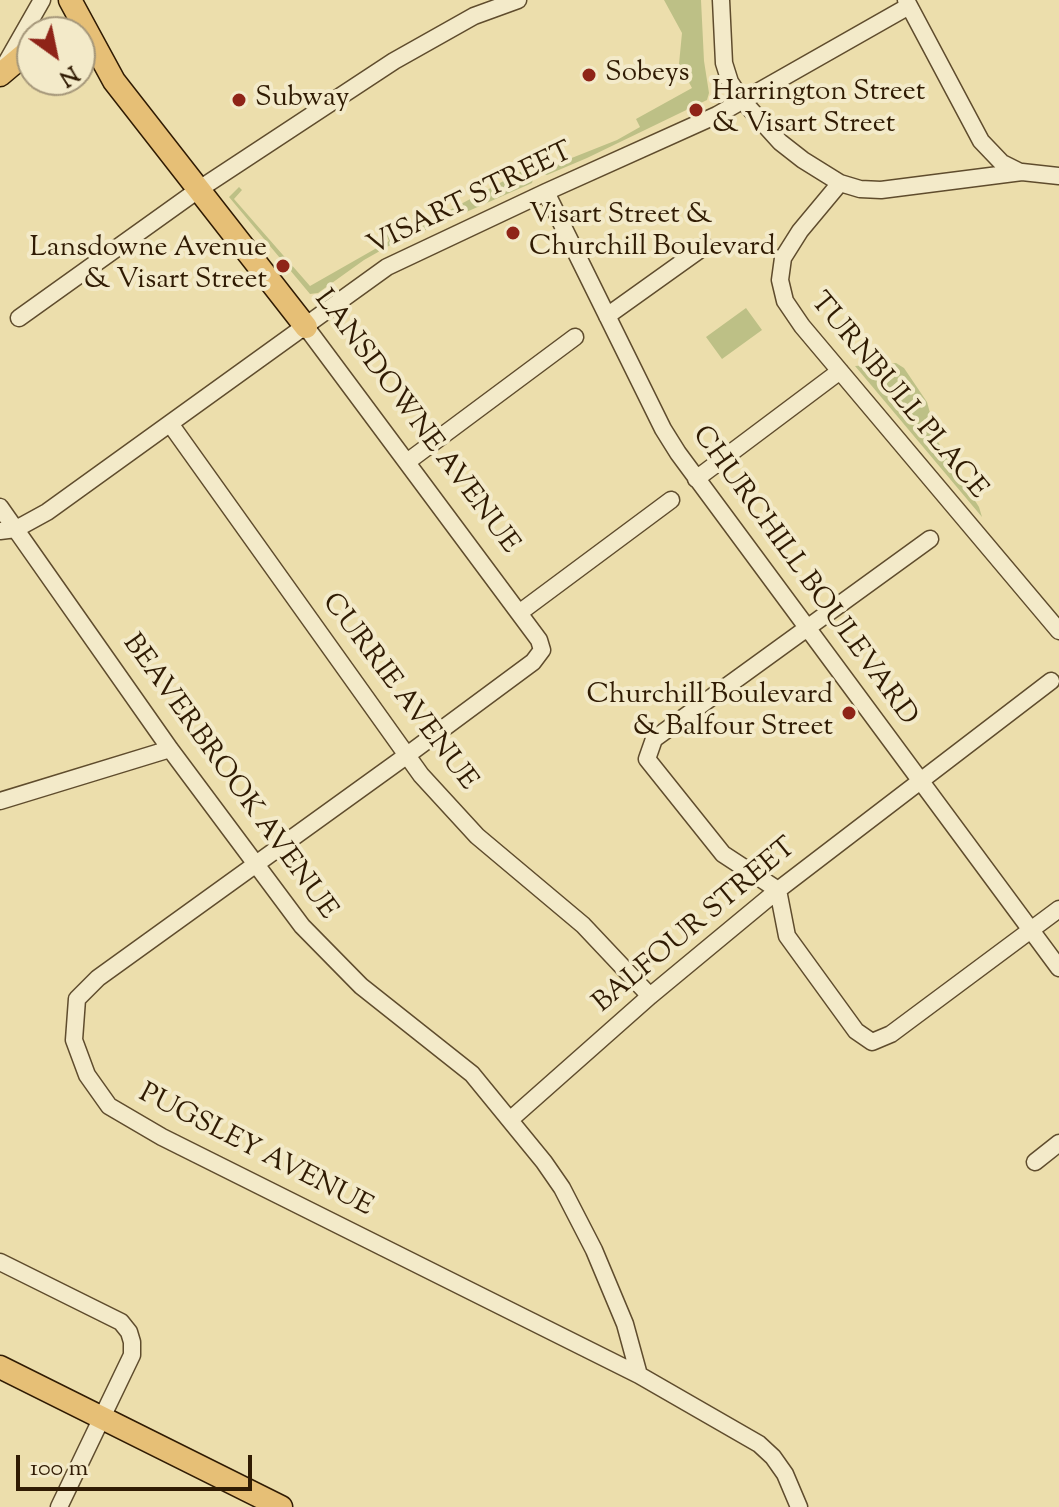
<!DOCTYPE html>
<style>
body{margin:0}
#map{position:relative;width:1059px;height:1507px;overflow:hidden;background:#ecdeac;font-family:"Sorts Mill Goudy",serif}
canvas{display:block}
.north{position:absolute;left:16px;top:16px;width:80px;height:80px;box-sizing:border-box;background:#f3eac9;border:2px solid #a5977a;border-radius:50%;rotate:147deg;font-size:22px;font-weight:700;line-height:32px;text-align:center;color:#301b03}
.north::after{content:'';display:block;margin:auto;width:28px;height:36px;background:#8f2418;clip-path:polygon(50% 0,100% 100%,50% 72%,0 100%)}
.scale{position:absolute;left:16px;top:1455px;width:236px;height:36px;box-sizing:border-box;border:4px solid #301b03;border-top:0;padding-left:10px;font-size:24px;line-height:28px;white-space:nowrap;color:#301b03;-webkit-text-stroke:6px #f3eac9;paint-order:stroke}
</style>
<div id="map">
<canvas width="1059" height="1507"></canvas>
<div class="north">N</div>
<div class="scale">100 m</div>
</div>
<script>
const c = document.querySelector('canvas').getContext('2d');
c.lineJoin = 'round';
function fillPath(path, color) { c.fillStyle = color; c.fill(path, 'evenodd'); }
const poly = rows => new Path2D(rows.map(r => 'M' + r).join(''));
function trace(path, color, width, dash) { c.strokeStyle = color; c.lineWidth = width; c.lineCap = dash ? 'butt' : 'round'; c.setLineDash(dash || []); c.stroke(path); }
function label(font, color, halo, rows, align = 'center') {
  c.font = font + ' "Sorts Mill Goudy",serif'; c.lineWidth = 8; c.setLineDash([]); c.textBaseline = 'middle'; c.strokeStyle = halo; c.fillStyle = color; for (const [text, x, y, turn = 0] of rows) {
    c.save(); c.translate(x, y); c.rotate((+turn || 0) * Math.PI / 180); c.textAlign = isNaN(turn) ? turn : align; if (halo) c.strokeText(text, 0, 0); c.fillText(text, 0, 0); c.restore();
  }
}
const green = poly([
 [664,0,701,0,704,61,709,93,707,100,587,158,547,175,542,174,540,169,552,163,554,165,617,140,640,127,636,119,692,88,679,64,682,33],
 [524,170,528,170,533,179,532,183,421,232,412,215,416,214,422,225],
 [239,187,242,190,234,199,310,286,389,241,384,229,387,228,394,243,364,260,318,293,310,294,229,197],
 [746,308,762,330,722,359,706,337],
 [896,363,904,368,927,402,938,442,979,507,982,517,855,366]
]);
const minor = poly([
 [721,0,724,63,730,82,742,100,780,142,803,160,840,183,860,189,881,190,1022,172,1059,176],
 [906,0,981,141,1002,163,1020,172],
 [5,65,42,0],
 [840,183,800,231,783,258,780,280,785,301,802,326,1059,631],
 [546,192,663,429,678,453,1059,968],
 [607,316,705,246],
 [19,318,198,190,394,61,474,16,518,0],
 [306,327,539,640,542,650,533,662,406,756,98,978,77,999,74,1040,87,1075,109,1106,162,1137,639,1375,759,1444,773,1457,785,1474,799,1507],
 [171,425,421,775,477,836,583,925,650,996],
 [407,462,575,337],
 [696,479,840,371],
 [0,507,170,749,302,926,361,986,472,1074,544,1162,562,1188,594,1250,625,1324,639,1375],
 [0,531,16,529,47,512,387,267,546,192,717,115,909,6],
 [930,539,654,739,647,759,723,854,778,890,787,936,856,1031,872,1042,891,1034,1059,909],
 [519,613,671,500],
 [0,801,170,749],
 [511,1119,650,996,778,890,1051,681],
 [1035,1162,1059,1143],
 [0,1262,121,1322,129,1332,132,1342,132,1355,59,1507]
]);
const major = poly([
 [70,0,114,81,306,327],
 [0,75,32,48],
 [0,1367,281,1507]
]);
const markers = [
 [589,75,8,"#8f2418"],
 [239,100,8,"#8f2418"],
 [696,110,8,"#8f2418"],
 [513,233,8,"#8f2418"],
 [283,266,8,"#8f2418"],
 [849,713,8,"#8f2418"]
];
const poiNames = [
 ["Sobeys",605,75],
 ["Harrington Street",712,94],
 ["& Visart Street",712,126],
 ["Subway",255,100],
 ["Visart Street &",529,217],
 ["Churchill Boulevard",529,249],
 ["Lansdowne Avenue",267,250,"right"],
 ["& Visart Street",267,282,"right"],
 ["Churchill Boulevard",833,697,"right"],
 ["& Balfour Street",833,729,"right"]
];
const streetNames = [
 ["VISART STREET",471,201,-26],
 ["TURNBULL PLACE",897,397,50],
 ["LANSDOWNE AVENUE",415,423,53],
 ["CHURCHILL BOULEVARD",803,577,54],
 ["CURRIE AVENUE",398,693,53],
 ["BEAVERBROOK AVENUE",228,778,54],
 ["BALFOUR STREET",696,927,-40],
 ["PUGSLEY AVENUE",255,1152,27]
];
fillPath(green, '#bdc086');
trace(minor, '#5f4c2d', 19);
trace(major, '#301b03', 25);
trace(minor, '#f3eac9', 16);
trace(major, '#e6bf76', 22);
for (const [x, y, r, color] of markers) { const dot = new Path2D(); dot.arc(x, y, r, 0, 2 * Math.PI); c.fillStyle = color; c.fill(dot); trace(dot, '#f3eac9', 3); }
label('28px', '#301b03', '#f3eac9', poiNames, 'left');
label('28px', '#301b03', '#f3eac9', streetNames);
</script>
